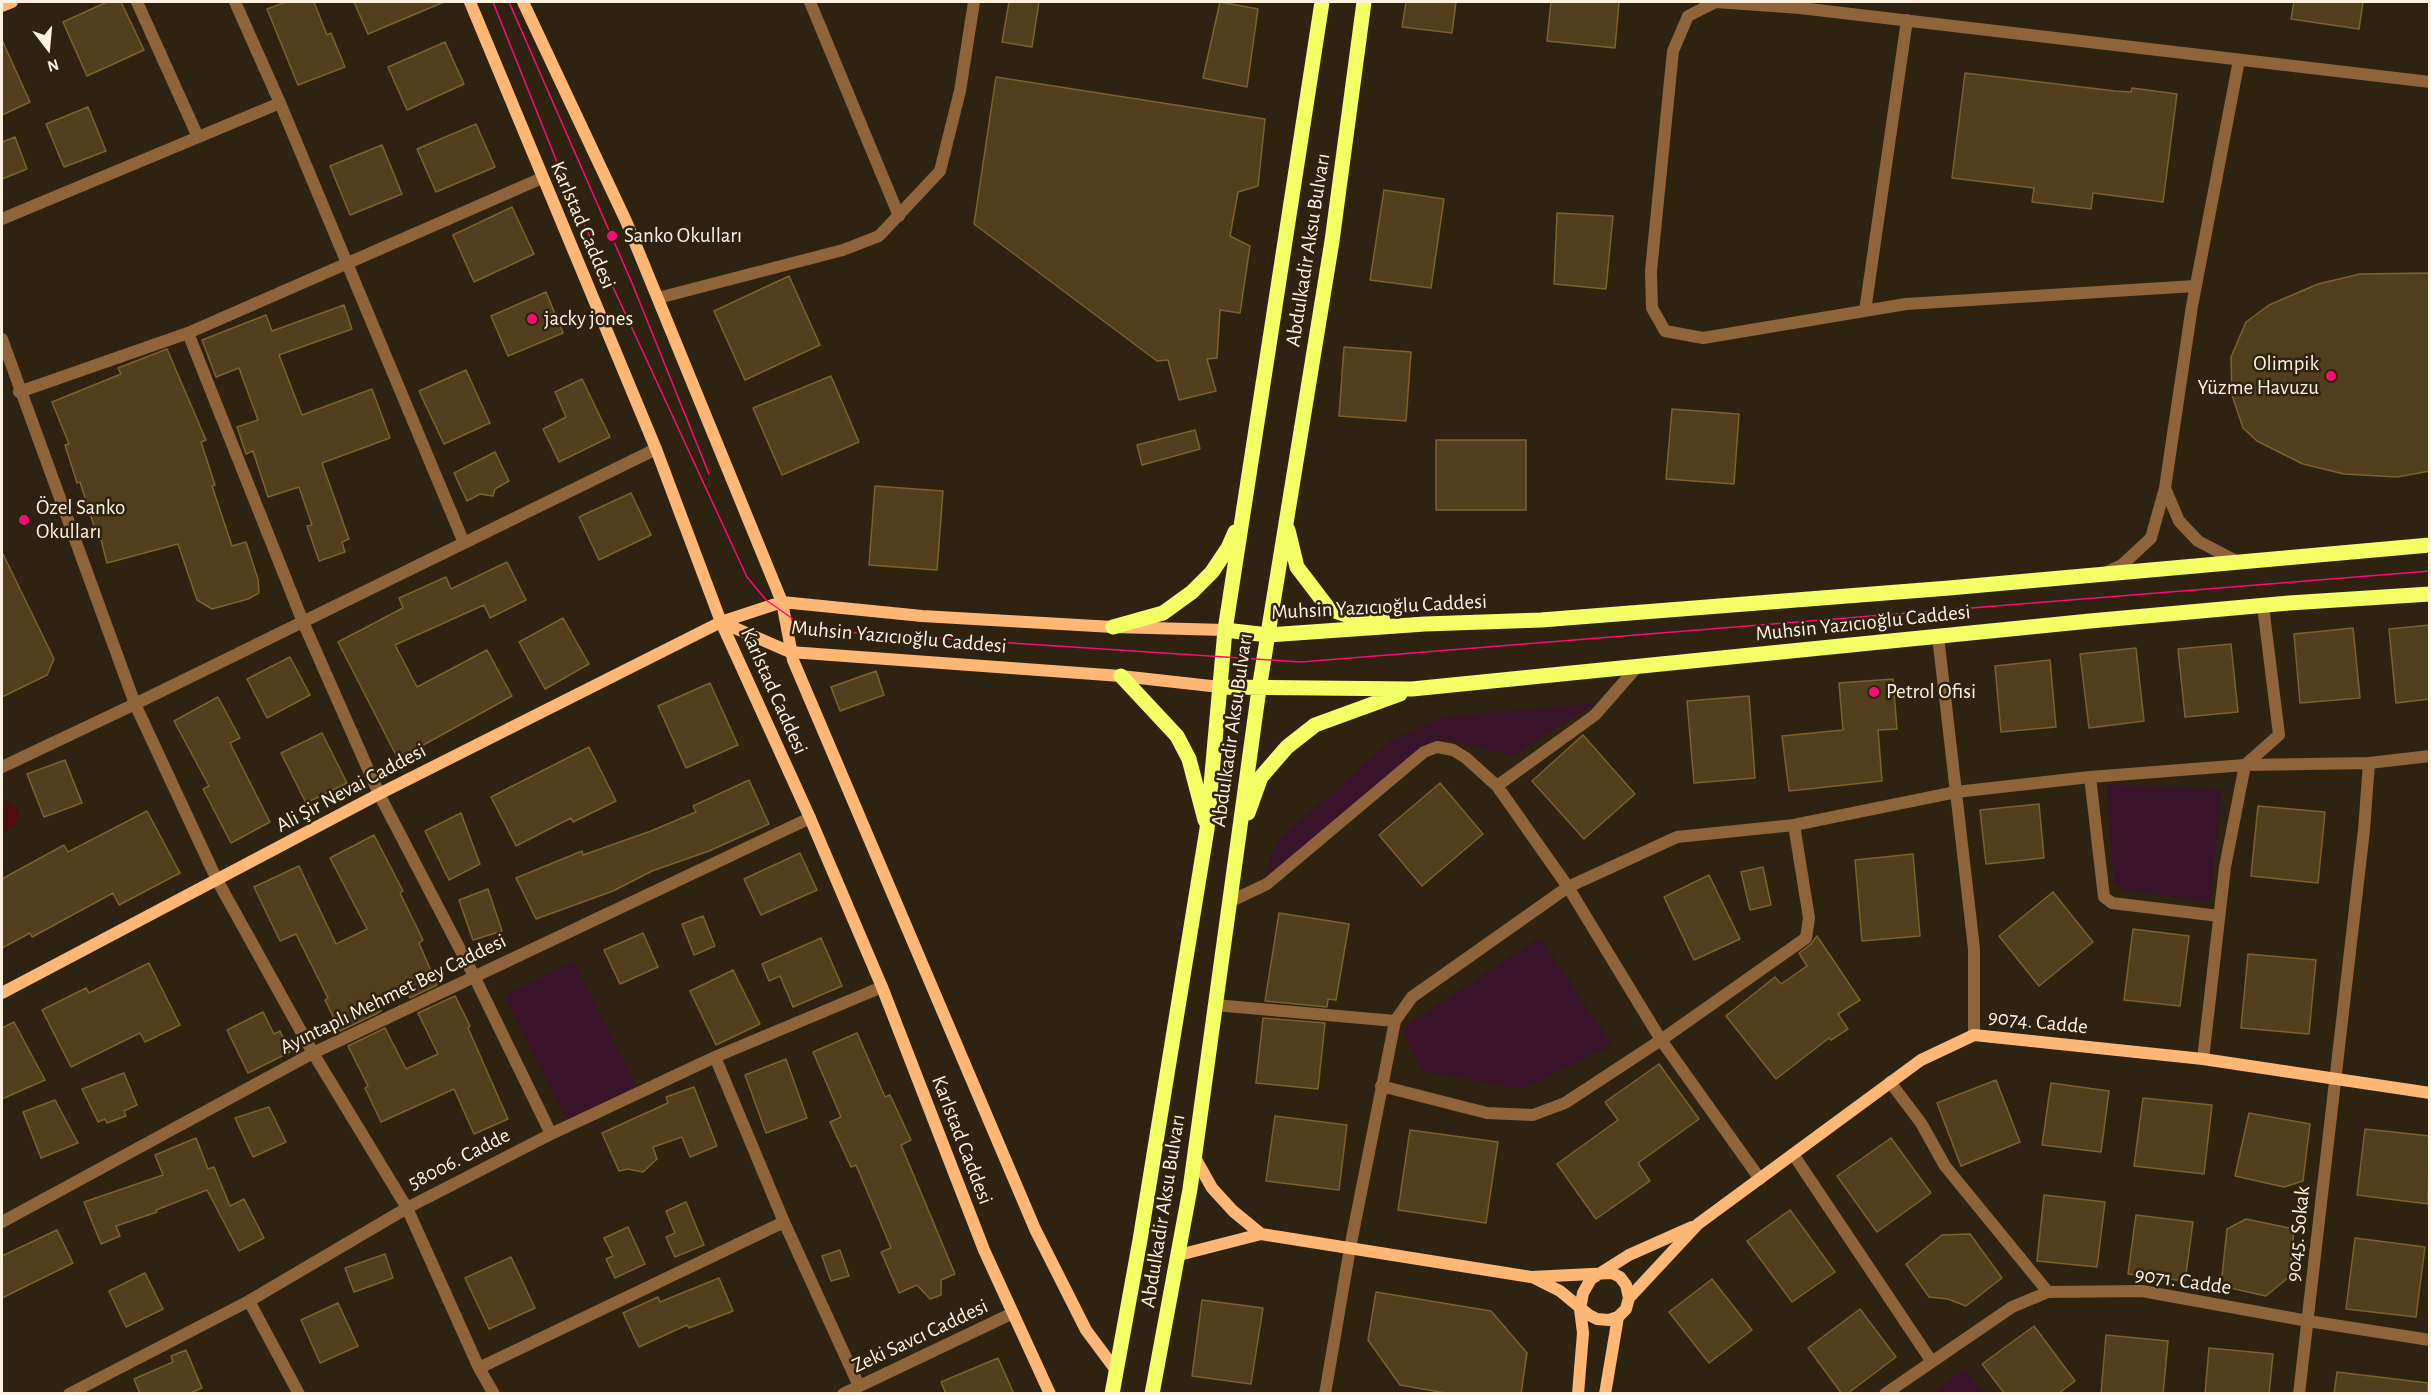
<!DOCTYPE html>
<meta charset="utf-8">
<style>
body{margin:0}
#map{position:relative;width:2431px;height:1395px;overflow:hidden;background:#2e2311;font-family:"Alegreya Sans",sans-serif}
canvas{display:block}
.frame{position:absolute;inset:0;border:3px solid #fff1de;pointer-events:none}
.north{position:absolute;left:18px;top:18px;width:60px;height:60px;-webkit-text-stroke:4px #2e2311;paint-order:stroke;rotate:164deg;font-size:16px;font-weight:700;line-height:24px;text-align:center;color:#fff1de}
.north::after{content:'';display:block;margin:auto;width:21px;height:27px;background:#fff1de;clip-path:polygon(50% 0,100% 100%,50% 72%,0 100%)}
</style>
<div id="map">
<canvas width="2431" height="1395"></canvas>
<div class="frame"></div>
<div class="north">N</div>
</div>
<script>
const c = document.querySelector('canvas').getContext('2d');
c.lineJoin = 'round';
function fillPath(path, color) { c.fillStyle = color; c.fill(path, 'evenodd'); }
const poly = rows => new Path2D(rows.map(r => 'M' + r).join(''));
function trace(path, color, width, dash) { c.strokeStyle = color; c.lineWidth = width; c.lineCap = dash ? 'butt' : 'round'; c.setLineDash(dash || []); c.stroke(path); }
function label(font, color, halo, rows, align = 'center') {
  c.font = font + ' "Alegreya Sans",sans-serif'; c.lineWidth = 5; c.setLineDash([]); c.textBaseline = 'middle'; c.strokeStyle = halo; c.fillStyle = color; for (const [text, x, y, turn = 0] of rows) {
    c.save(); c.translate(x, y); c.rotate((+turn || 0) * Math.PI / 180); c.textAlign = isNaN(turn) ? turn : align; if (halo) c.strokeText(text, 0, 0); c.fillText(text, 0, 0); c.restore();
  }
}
const green = poly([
 [1596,703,1513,756,1447,740,1430,745,1266,878,1270,859,1279,839,1393,739,1444,717],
 [2106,785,2222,789,2210,902,2121,890,2114,881],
 [1540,937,1612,1045,1522,1089,1422,1071,1402,1029],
 [573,961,636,1086,567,1121,504,996],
 [1965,1369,1985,1393,1933,1393]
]);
const water = poly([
 [8,801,18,810,18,818,14,826,2,832,2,802]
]);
const building = poly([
 [107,2,121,2,144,50,87,76,63,22,107,2],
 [286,2,314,2,327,35,331,33,345,67,298,85,267,9,286,2],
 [354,2,444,2,368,34,354,2],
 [1009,2,1039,2,1032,47,1002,42,1009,2],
 [1220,2,1258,9,1247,87,1203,78,1220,2],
 [1406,2,1456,2,1452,33,1402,27,1406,2],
 [1551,2,1619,2,1615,48,1547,41,1551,2],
 [2294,2,2363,2,2359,29,2291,19,2294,2],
 [2,40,30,102,2,115,2,40],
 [445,42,464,84,407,110,388,67,445,42],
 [1965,73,2115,91,2131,92,2132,88,2177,94,2163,202,2093,193,2091,209,2032,202,2034,188,1952,178,1965,73],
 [996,77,1265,119,1258,186,1238,192,1230,236,1250,246,1240,313,1220,310,1217,358,1207,359,1216,391,1179,400,1168,360,1157,361,974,224,996,77],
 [88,107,106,151,64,167,46,124,88,107],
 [476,124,495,167,436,192,417,149,476,124],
 [15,137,27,169,2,179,2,142,15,137],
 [382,145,402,194,350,215,330,166,382,145],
 [1384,190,1444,199,1431,288,1370,280,1384,190],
 [512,207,534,254,474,282,453,235,512,207],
 [1557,213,1613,216,1606,289,1554,284,1557,213],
 [2430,273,2430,471,2397,477,2344,474,2303,464,2257,441,2243,428,2232,395,2231,357,2246,322,2269,305,2318,284,2360,274,2430,273],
 [789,276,820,345,745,380,714,311,789,276],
 [546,292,563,333,508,356,491,316,546,292],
 [344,305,352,329,279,355,302,415,372,389,390,438,322,463,349,539,342,542,345,552,319,561,307,526,312,525,299,487,268,497,253,451,246,454,237,427,258,420,239,368,216,377,202,340,266,315,272,331,344,305],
 [1344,347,1411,352,1406,421,1339,416,1344,347],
 [167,349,206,440,201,442,215,485,212,486,232,546,246,542,258,579,259,593,248,599,212,609,197,600,178,544,107,563,99,532,96,532,80,482,77,483,65,445,69,444,52,402,121,374,118,368,167,349],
 [466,370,490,423,444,444,419,391,466,370],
 [831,376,859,442,782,475,753,408,831,376],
 [582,379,610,437,559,462,543,429,566,417,555,392,582,379],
 [1672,409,1739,414,1734,484,1666,479,1672,409],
 [1195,430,1200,449,1142,465,1137,445,1195,430],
 [1436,440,1526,440,1526,510,1436,510,1436,440],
 [495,452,509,481,495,489,493,496,480,494,467,501,454,473,495,452],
 [875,486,943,491,937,570,869,565,875,486],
 [631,493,651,535,599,560,579,517,631,493],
 [2,552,54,659,47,675,2,697,2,552],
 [507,562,526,600,490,618,484,605,395,645,417,687,487,650,512,696,398,759,338,642,403,608,399,598,446,577,451,589,507,562],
 [563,618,589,664,545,689,519,642,563,618],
 [2430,625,2430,699,2396,703,2389,629,2430,625],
 [2353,628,2360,698,2300,703,2294,634,2353,628],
 [2231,644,2238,712,2185,717,2178,649,2231,644],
 [2136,648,2144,721,2089,728,2080,654,2136,648],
 [290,657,310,695,267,718,247,679,290,657],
 [2050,660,2056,727,2001,732,1995,666,2050,660],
 [876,671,884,695,840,711,831,687,876,671],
 [1893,679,1897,729,1878,730,1882,781,1789,791,1782,736,1843,730,1839,683,1893,679],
 [710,683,738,745,686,768,658,706,710,683],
 [1749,696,1755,778,1694,783,1687,701,1749,696],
 [218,697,240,738,230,743,270,822,231,843,203,789,209,786,174,721,218,697],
 [322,733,347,783,306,803,281,753,322,733],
 [1583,735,1635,794,1584,839,1532,781,1583,735],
 [589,747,616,801,573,822,571,818,516,846,491,797,589,747],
 [65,760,82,803,44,817,27,774,65,760],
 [749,780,769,824,709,851,652,871,613,891,536,919,516,878,582,851,583,855,651,831,696,812,693,806,749,780],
 [1440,783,1483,834,1422,886,1379,835,1440,783],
 [2039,804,2044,858,1986,864,1980,810,2039,804],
 [2258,806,2325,812,2318,883,2251,876,2258,806],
 [147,811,180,873,119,905,113,893,32,937,30,933,2,948,2,879,64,845,68,852,147,811],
 [461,813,480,864,449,880,425,831,461,813],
 [374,835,403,891,400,893,423,940,419,943,437,985,410,998,408,994,378,1006,381,1011,378,1013,340,1031,325,1000,328,998,296,934,280,941,254,887,299,866,336,944,367,929,330,858,374,835],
 [800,853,817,890,761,915,744,879,800,853],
 [1913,854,1920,936,1862,941,1855,860,1913,854],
 [1763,867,1771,905,1750,910,1741,872,1763,867],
 [1709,875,1740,939,1694,960,1664,897,1709,875],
 [488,889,502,931,473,940,459,900,488,889],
 [2053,892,2093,942,2039,986,1999,936,2053,892],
 [1279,913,1349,924,1336,1000,1328,999,1327,1007,1265,1001,1279,913],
 [703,916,715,946,694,955,682,924,703,916],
 [2133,929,2189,936,2180,1006,2124,1000,2133,929],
 [643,933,658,967,620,984,604,950,643,933],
 [1817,936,1860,1000,1838,1014,1848,1029,1831,1040,1829,1038,1776,1079,1726,1016,1775,977,1781,984,1807,966,1799,953,1811,944,1817,936],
 [821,938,842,986,793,1007,780,976,769,981,762,964,821,938],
 [2248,954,2316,960,2309,1034,2241,1028,2248,954],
 [149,963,180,1025,145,1042,140,1033,71,1067,42,1010,86,988,89,993,149,963],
 [733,970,760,1024,716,1045,690,991,733,970],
 [455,996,470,1026,468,1028,508,1119,474,1134,454,1089,381,1122,365,1088,368,1086,348,1046,385,1028,406,1069,438,1054,418,1013,455,996],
 [263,1012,274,1034,280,1031,290,1052,248,1073,227,1030,263,1012],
 [1263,1018,1325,1023,1318,1089,1256,1083,1263,1018],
 [14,1022,45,1080,2,1099,2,1028,14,1022],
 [857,1033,885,1097,890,1095,911,1140,901,1145,955,1274,941,1280,941,1295,930,1299,917,1285,899,1293,881,1252,891,1248,856,1165,851,1167,830,1122,841,1117,813,1052,857,1033],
 [786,1059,807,1118,766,1133,745,1075,786,1059],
 [1659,1064,1699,1119,1638,1163,1650,1181,1596,1219,1557,1164,1618,1120,1605,1102,1659,1064],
 [124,1073,137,1105,124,1111,126,1116,107,1123,105,1119,98,1122,82,1089,124,1073],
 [1996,1080,2020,1142,1961,1166,1937,1103,1996,1080],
 [2051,1083,2109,1091,2101,1152,2042,1145,2051,1083],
 [694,1087,717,1146,690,1157,682,1137,653,1147,657,1159,643,1172,628,1169,619,1171,602,1133,668,1103,666,1097,694,1087],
 [2143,1098,2212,1105,2204,1174,2134,1166,2143,1098],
 [55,1100,78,1143,41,1158,23,1112,55,1100],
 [269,1107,286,1142,253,1157,235,1118,269,1107],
 [2249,1113,2310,1124,2303,1181,2284,1187,2235,1176,2249,1113],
 [1275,1116,1347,1125,1339,1190,1266,1181,1275,1116],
 [2365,1129,2430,1136,2428,1204,2357,1195,2365,1129],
 [1410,1130,1498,1142,1486,1223,1398,1210,1410,1130],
 [196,1138,208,1169,214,1167,230,1206,244,1199,264,1238,239,1251,207,1190,156,1210,157,1212,116,1226,120,1236,101,1244,84,1202,163,1175,155,1155,196,1138],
 [1891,1138,1931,1193,1877,1232,1837,1176,1891,1138],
 [2044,1195,2105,1202,2097,1267,2037,1261,2044,1195],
 [686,1202,704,1245,675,1257,666,1237,675,1233,666,1211,686,1202],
 [1790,1210,1835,1272,1792,1302,1747,1241,1790,1210],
 [2136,1215,2193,1222,2185,1281,2128,1274,2136,1215],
 [2246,1219,2294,1229,2290,1276,2266,1296,2221,1286,2227,1229,2246,1219],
 [628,1227,645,1264,615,1278,606,1259,613,1256,604,1238,628,1227],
 [57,1230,73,1263,2,1298,2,1256,57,1230],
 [1970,1234,2002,1278,1966,1306,1948,1299,1929,1297,1906,1264,1942,1235,1970,1234],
 [2355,1238,2425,1247,2416,1317,2346,1309,2355,1238],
 [840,1250,849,1276,831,1281,822,1256,840,1250],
 [385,1254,393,1278,354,1292,345,1268,385,1254],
 [511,1257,535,1308,489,1329,465,1278,511,1257],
 [145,1273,163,1309,126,1327,109,1291,145,1273],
 [719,1278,733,1311,689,1328,687,1325,639,1347,623,1313,658,1297,660,1302,719,1278],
 [1712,1279,1752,1330,1709,1363,1669,1312,1712,1279],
 [1376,1292,1491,1311,1527,1353,1521,1394,1451,1394,1400,1385,1368,1340,1376,1292],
 [1202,1300,1263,1308,1251,1384,1192,1376,1202,1300],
 [338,1303,358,1346,320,1363,301,1320,338,1303],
 [1860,1309,1896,1357,1847,1394,1842,1394,1808,1348,1860,1309],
 [2034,1326,2075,1381,2058,1394,2005,1394,1982,1364,2034,1326],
 [2106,1335,2168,1341,2163,1394,2101,1394,2106,1335],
 [2209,1348,2273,1354,2269,1394,2205,1394,2209,1348],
 [186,1350,202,1388,188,1394,140,1394,134,1379,173,1362,171,1356,186,1350],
 [998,1358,1014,1394,946,1394,941,1382,998,1358],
 [2337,1372,2428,1383,2428,1394,2334,1394,2337,1372]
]);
const street = poly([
 [137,2,198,137],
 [235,2,280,103],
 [810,2,899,216],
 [2,219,280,103,464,543],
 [2195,286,1906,304,1703,338,1665,331,1652,308,1651,271,1673,51,1688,16,1716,2,1800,8,2430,82],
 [658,298,843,250,879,236,940,171,960,91,974,2],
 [1865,311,1907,20],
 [188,333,303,622,379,794,474,976,551,1134],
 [2,339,135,704,217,880,313,1053,407,1208,479,1368,494,1394],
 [19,392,188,333,542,178],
 [2165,488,2192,306,2239,60],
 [2107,572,2122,565,2151,538,2165,488,2179,521,2198,541,2238,562],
 [1938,636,1974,949,1974,1035],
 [1637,667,1595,715,1497,786,1568,887,1661,1040,1760,1179],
 [2,767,135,704,656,449],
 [2090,777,2104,897,2112,903,2219,916],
 [1229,902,1267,884,1424,752,1437,747,1453,750,1466,758,1497,786],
 [1215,1005,1395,1021],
 [715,1057,784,1222,859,1386],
 [2203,1059,2225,867,2245,765,2279,735,2263,606],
 [1890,1082,1921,1123,1945,1166,2048,1292],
 [1381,1086,1487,1113,1533,1115,1565,1103,1661,1040,1806,938,1809,918,1794,825],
 [1793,1154,1932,1362],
 [2,1222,313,1053,810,818],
 [249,1301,299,1394],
 [479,1368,784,1222],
 [69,1394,249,1301,407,1208,551,1134,715,1057,882,987],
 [843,1394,1013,1313],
 [1325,1394,1350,1248,1395,1021,1412,997,1568,887,1677,837,1794,825,1956,792,2090,777,2245,765,2369,763,2430,756],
 [1885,1394,2012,1307,2048,1292,2142,1291,2308,1321,2430,1340],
 [2299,1394,2364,830,2369,763]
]);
const secondary = poly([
 [470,2,656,449,721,622,810,818,882,987,984,1250,1050,1394],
 [523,2,626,221,782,602,793,660,1035,1229,1086,1330,1115,1369],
 [2,6,12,2],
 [721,622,790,652,1121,676,1220,687],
 [2,993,379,794,721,622,782,602,922,616,1113,627,1225,630],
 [1194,1156,1212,1188,1233,1211,1261,1234],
 [1179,1255,1261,1234,1531,1277,1612,1273,1620,1277,1626,1285,1629,1298],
 [1532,1277,1560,1291,1589,1315,1597,1319,1609,1320,1618,1317],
 [1578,1394,1583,1333,1580,1309,1583,1293,1591,1279,1629,1255,1692,1227],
 [1605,1394,1618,1317,1626,1309,1629,1298,1698,1224,1921,1060,1974,1035,2203,1059,2430,1093]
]);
const primary = poly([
 [1288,530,1297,567,1329,609,1352,617,1383,620],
 [1113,627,1163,613,1192,592,1212,572,1228,548,1235,532],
 [1225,630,1268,635,1425,624,1541,620,1949,588,2430,545],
 [1121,676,1177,736,1189,759,1205,820],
 [1220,687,1412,689,2090,621,2289,603,2430,594],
 [1248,813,1261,777,1287,747,1315,725,1400,694],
 [1112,1394,1140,1240,1207,829,1225,630,1322,2],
 [1152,1394,1190,1189,1259,689,1332,241,1364,2]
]);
const tram = poly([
 [493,2,557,162,594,246,747,577,766,600,793,619,810,626,828,631,1301,662,2430,571],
 [509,2,632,283,709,474]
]);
const markers = [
 [612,236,6,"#ff0a76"],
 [532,319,6,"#ff0a76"],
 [2331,376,6,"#ff0a76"],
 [24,520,6,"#ff0a76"],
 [1874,692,6,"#ff0a76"]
];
const streetNames = [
 ["Karlstad Caddesi",583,225,67],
 ["Abdulkadir Aksu Bulvarı",1308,250,-81],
 ["Muhsin Yazıcıoğlu Caddesi",1379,607,-3],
 ["Muhsin Yazıcıoğlu Caddesi",1863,623,-6],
 ["Muhsin Yazıcıoğlu Caddesi",899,637,5],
 ["Karlstad Caddesi",774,691,66],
 ["Abdulkadir Aksu Bulvarı",1232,730,-82],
 ["Ali Şir Nevai Caddesi",351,788,-28],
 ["Ayıntaplı Mehmet Bey Caddesi",393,994,-26],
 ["9074. Cadde",2038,1022,6],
 ["Karlstad Caddesi",962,1140,69],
 ["58006. Cadde",459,1159,-27],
 ["Abdulkadir Aksu Bulvarı",1163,1211,-81],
 ["9045. Sokak",2298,1234,-84],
 ["9071. Cadde",2183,1281,8],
 ["Zeki Savcı Caddesi",920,1336,-25]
];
const poiNames = [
 ["Sanko Okulları",624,236],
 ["jacky jones",544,319],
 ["Olimpik",2319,364,"right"],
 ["Yüzme Havuzu",2319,388,"right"],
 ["Özel Sanko",36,508],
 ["Okulları",36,532],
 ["Petrol Ofisi",1886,692]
];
fillPath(green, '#381329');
fillPath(water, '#4f0f09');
fillPath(building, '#503e1c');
trace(building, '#7d612d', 1.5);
trace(street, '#8f643a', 12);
trace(secondary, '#ffb775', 12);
trace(primary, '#f2ff65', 15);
trace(tram, '#ff0a76', 1.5);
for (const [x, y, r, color] of markers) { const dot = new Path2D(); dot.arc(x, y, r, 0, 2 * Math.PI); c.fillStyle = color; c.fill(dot); trace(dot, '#2e2311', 2); }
label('21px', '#fff1de', '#2e2311', streetNames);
label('21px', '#fff1de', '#2e2311', poiNames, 'left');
</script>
